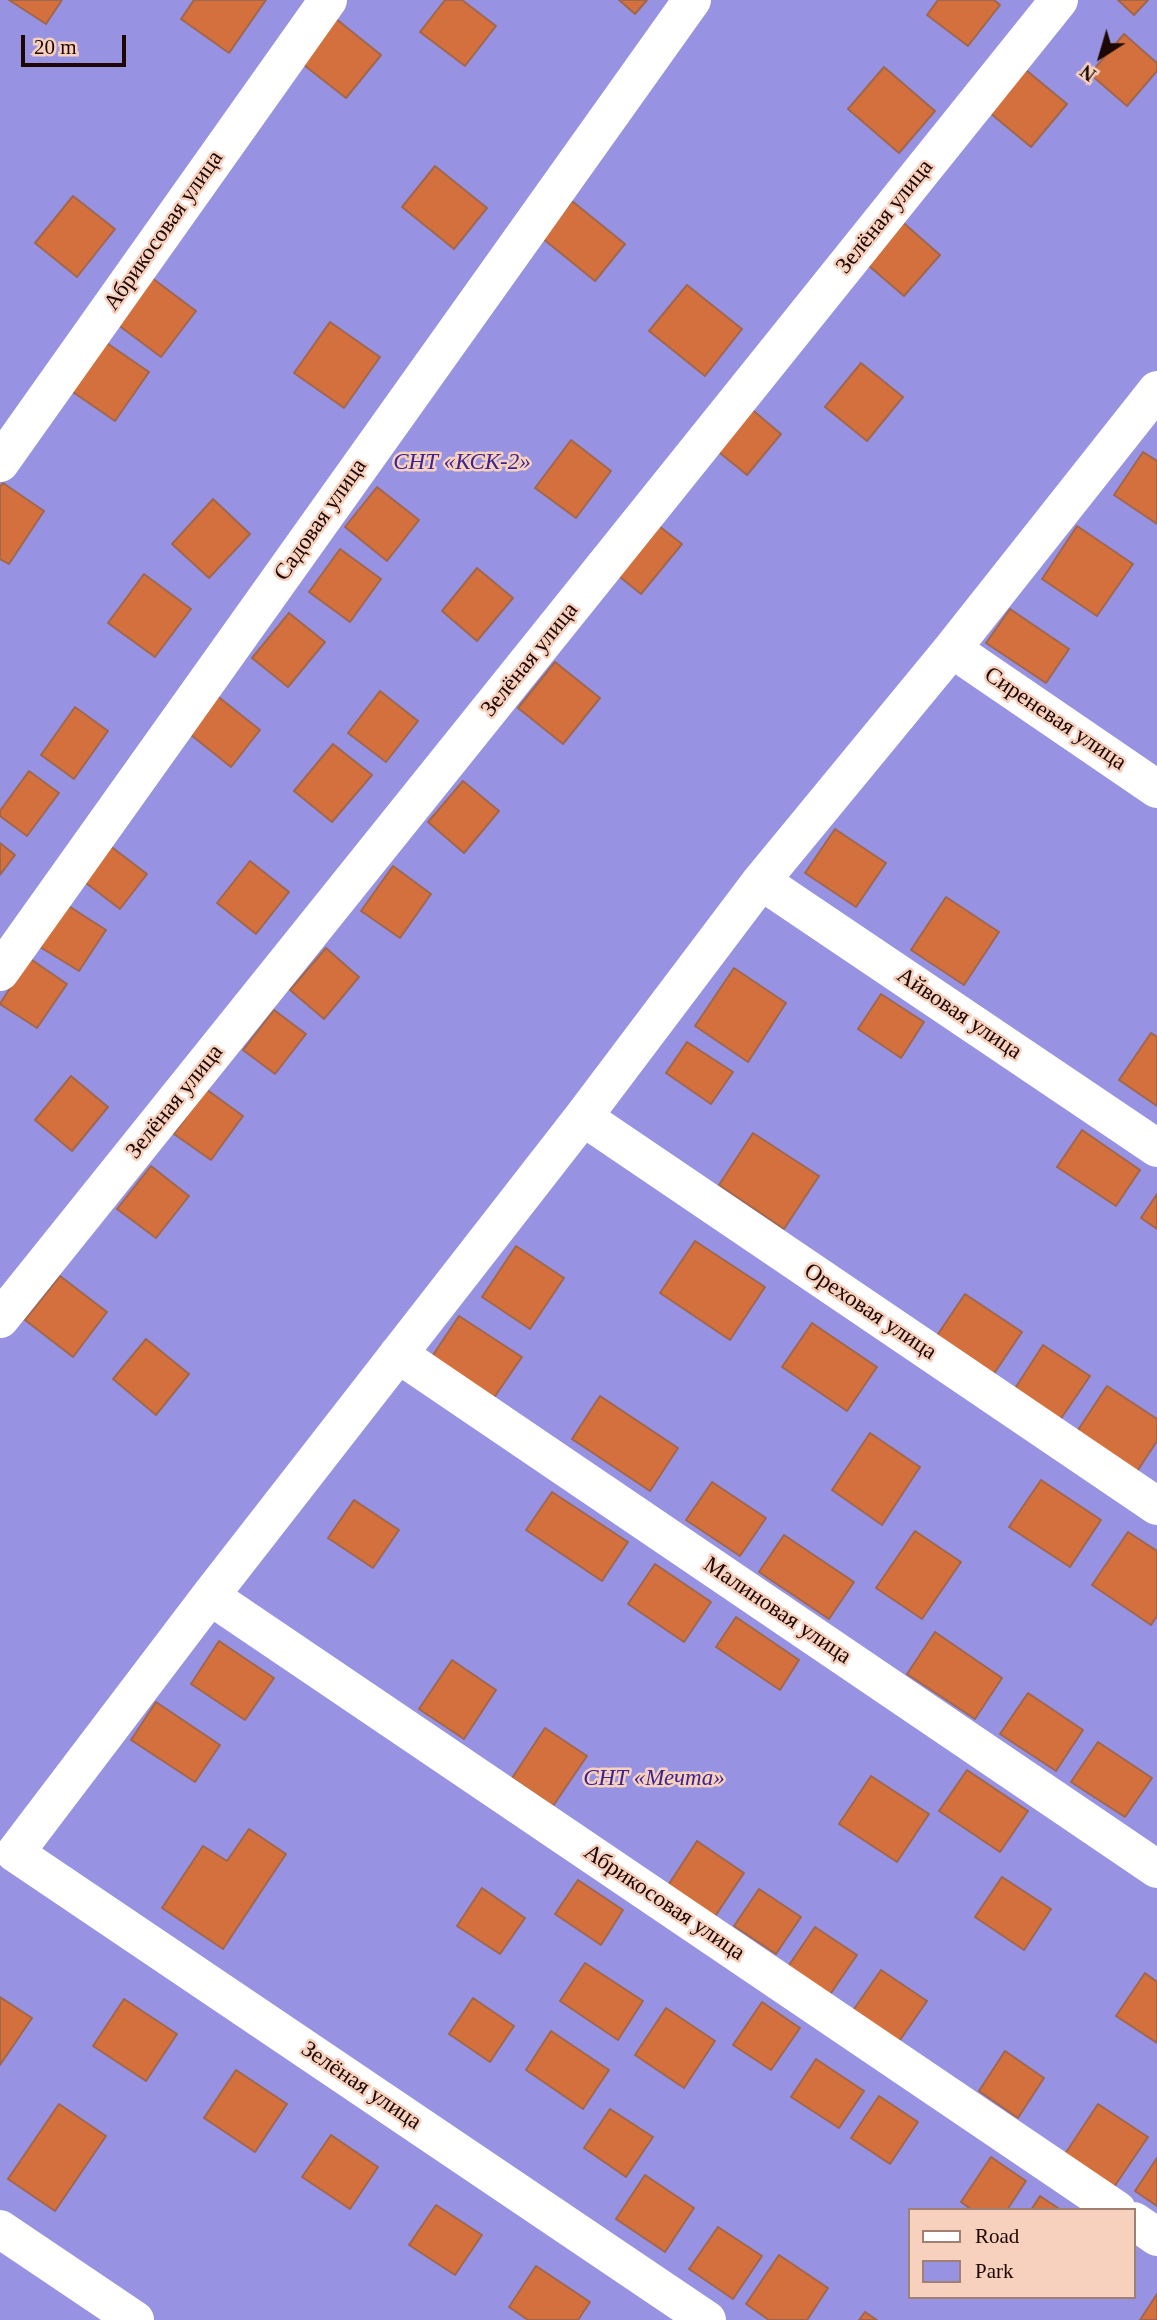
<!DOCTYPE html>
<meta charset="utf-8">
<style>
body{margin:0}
#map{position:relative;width:1157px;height:2320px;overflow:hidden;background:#fbbc9f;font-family:"Times New Roman",serif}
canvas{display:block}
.legend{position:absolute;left:908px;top:2208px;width:228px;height:91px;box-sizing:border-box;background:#f7d0be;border:2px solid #a08072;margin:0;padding:9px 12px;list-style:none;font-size:21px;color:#1d0801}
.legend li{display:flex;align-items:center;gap:14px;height:35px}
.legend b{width:35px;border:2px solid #a08072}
.north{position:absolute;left:1066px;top:21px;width:70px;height:70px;-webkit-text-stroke:5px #f7d0be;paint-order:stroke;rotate:217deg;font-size:19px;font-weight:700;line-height:28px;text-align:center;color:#1d0801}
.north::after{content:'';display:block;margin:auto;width:24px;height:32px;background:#1d0801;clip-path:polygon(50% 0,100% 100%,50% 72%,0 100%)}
.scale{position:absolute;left:21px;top:35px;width:105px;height:32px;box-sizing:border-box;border:4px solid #1d0801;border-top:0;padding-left:9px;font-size:21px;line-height:24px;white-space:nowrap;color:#1d0801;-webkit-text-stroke:5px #f7d0be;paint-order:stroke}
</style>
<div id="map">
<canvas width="1157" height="2320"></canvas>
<ul class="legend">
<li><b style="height:9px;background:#fff"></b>Road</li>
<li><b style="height:19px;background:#9792e2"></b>Park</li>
</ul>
<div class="north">N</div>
<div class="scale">20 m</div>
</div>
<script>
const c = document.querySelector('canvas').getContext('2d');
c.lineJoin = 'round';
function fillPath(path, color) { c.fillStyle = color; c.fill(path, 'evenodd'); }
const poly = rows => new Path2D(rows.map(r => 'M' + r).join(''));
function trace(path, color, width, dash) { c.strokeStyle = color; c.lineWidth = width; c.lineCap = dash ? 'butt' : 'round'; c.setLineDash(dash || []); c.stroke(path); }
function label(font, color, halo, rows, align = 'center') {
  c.font = font + ' "Times New Roman",serif'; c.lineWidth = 5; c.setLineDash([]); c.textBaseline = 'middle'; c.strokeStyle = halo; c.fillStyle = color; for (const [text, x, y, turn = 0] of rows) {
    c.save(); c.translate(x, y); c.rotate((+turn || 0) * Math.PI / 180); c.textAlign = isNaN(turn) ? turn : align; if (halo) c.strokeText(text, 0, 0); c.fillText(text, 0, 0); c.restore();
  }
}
const green = poly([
 [0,0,1157,0,1157,2320,0,2320],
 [910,2210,1134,2210,1134,2297,910,2297]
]);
const building = poly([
 [9,0,62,0,46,24,9,0],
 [194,0,266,0,229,53,181,19,194,0],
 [445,0,462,0,496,26,465,66,420,32,445,0],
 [619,0,647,0,635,14,619,0],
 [938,0,994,0,1000,5,968,46,927,15,938,0],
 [1118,0,1148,0,1134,15,1118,0],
 [335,18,381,55,346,98,300,62,335,18],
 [1124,34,1157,63,1157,71,1127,106,1090,74,1124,34],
 [1020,65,1067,104,1031,147,984,108,1020,65],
 [884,67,935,111,899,153,848,109,884,67],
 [435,166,487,208,454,249,402,207,435,166],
 [73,196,115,229,77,277,35,243,73,196],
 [572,201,625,244,595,281,542,238,572,201],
 [898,218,940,255,904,296,862,260,898,218],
 [152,278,196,311,161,357,117,324,152,278],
 [687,285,742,329,705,376,649,331,687,285],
 [330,322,380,357,344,408,294,373,330,322],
 [101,339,149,372,115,421,67,388,101,339],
 [861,363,903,397,867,441,825,407,861,363],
 [743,402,781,434,747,475,709,444,743,402],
 [571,440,611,471,576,518,535,488,571,440],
 [1143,452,1157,461,1157,524,1114,495,1143,452],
 [3,483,44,511,9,564,0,559,0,487,3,483],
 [377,487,419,520,387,561,345,527,377,487],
 [213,499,250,534,209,578,172,544,213,499],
 [650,519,682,544,641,594,610,569,650,519],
 [1077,526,1133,564,1097,616,1042,579,1077,526],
 [340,549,381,579,350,622,309,592,340,549],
 [477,568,513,598,477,641,442,611,477,568],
 [144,574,191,609,155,657,108,623,144,574],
 [1010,609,1069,649,1046,683,986,643,1010,609],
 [289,613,325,642,288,687,252,658,289,613],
 [555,662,600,698,563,744,518,708,555,662],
 [380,691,418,721,386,762,348,733,380,691],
 [216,695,260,730,231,767,186,731,216,695],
 [75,707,108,731,74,779,41,755,75,707],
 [333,744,372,775,332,822,294,791,333,744],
 [29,771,59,793,27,836,0,816,0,811,29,771],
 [463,781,499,811,464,853,428,822,463,781],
 [835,829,886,863,856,907,805,873,835,829],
 [0,843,15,855,0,875,0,843],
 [109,845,147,874,120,909,82,880,109,845],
 [250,861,289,892,256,934,217,903,250,861],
 [393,866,431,894,400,938,361,911,393,866],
 [946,897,999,932,964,985,911,950,946,897],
 [67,905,106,930,79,971,40,947,67,905],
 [326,948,359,977,324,1019,290,990,326,948],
 [29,958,67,984,37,1028,0,1004,29,958],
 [734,968,786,1003,748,1062,695,1026,734,968],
 [881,994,924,1022,901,1058,858,1029,881,994],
 [274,1010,306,1034,275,1074,243,1050,274,1010],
 [1151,1033,1157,1037,1157,1106,1119,1080,1151,1033],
 [687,1042,733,1072,711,1104,666,1073,687,1042],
 [71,1076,108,1107,72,1151,35,1120,71,1076],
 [206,1089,243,1116,211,1160,174,1134,206,1089],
 [1082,1130,1140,1170,1116,1206,1057,1167,1082,1130],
 [753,1133,819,1176,784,1229,719,1185,753,1133],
 [151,1166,189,1196,156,1238,117,1209,151,1166],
 [1157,1194,1157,1229,1141,1218,1157,1194],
 [695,1241,765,1287,730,1340,660,1293,695,1241],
 [516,1246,564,1278,530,1329,482,1297,516,1246],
 [60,1276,107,1312,73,1357,25,1320,60,1276],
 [965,1294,1022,1332,987,1384,930,1346,965,1294],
 [459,1316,522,1357,491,1402,429,1361,459,1316],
 [812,1323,877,1367,847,1411,782,1367,812,1323],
 [146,1339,189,1374,156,1415,113,1379,146,1339],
 [1043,1345,1090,1376,1060,1420,1014,1390,1043,1345],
 [1107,1386,1157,1419,1157,1441,1136,1473,1076,1433,1107,1386],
 [600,1396,678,1448,650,1491,572,1439,600,1396],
 [870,1433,920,1467,882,1525,832,1490,870,1433],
 [1041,1480,1101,1520,1070,1567,1009,1527,1041,1480],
 [712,1482,766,1518,740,1556,686,1520,712,1482],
 [552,1492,628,1542,602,1581,526,1530,552,1492],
 [354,1500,399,1530,373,1568,328,1538,354,1500],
 [915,1531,961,1562,922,1619,876,1588,915,1531],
 [1128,1532,1157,1551,1157,1616,1151,1625,1092,1585,1128,1532],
 [784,1535,854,1582,829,1619,759,1572,784,1535],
 [655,1564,711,1602,684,1642,628,1604,655,1564],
 [736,1617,799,1660,780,1690,716,1647,736,1617],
 [935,1632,1002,1678,975,1719,907,1674,935,1632],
 [219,1641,274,1678,245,1720,191,1684,219,1641],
 [452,1660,496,1690,464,1739,419,1709,452,1660],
 [1028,1693,1083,1730,1056,1771,1000,1734,1028,1693],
 [156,1702,220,1745,195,1782,131,1740,156,1702],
 [545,1728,587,1756,553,1806,512,1778,545,1728],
 [1098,1742,1152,1778,1125,1817,1071,1782,1098,1742],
 [967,1770,1028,1811,1000,1852,939,1811,967,1770],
 [871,1776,929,1814,897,1862,839,1824,871,1776],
 [249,1829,286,1854,223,1949,162,1908,203,1846,227,1861,249,1829],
 [697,1841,744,1873,714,1918,667,1887,697,1841],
 [1002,1877,1051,1909,1024,1950,975,1917,1002,1877],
 [578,1880,623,1910,601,1945,555,1914,578,1880],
 [482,1888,525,1918,500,1954,457,1926,482,1888],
 [759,1889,801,1917,776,1954,734,1926,759,1889],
 [815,1927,857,1955,827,1999,785,1971,815,1927],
 [585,1963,643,2001,618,2040,560,2001,585,1963],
 [881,1970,927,2001,898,2043,852,2012,881,1970],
 [1145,1973,1157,1982,1157,2043,1116,2016,1145,1973],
 [0,1997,32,2018,0,2065,0,1997],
 [473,1998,514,2026,490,2062,449,2034,473,1998],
 [124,1999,177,2034,146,2081,93,2046,124,1999],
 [762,2002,800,2028,771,2070,733,2045,762,2002],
 [666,2008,715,2041,684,2088,635,2055,666,2008],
 [551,2031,609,2070,583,2109,526,2070,551,2031],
 [1005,2051,1044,2078,1018,2118,979,2091,1005,2051],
 [816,2059,864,2091,839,2128,791,2097,816,2059],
 [236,2070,287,2104,255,2152,204,2118,236,2070],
 [879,2096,918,2122,890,2164,851,2138,879,2096],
 [59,2104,106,2136,55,2211,8,2179,59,2104],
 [1098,2104,1148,2137,1114,2187,1065,2154,1098,2104],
 [610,2109,653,2137,626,2177,584,2148,610,2109],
 [331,2135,378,2167,350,2209,302,2177,331,2135],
 [991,2157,1026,2181,1007,2210,972,2210,961,2202,991,2157],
 [1157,2158,1157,2206,1135,2191,1157,2158],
 [645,2175,694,2208,665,2252,616,2219,645,2175],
 [1040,2196,1061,2210,1031,2210,1040,2196],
 [436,2205,482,2235,455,2275,409,2245,436,2205],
 [718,2227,762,2256,733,2299,689,2269,718,2227],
 [779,2255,828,2288,807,2320,769,2320,746,2304,779,2255],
 [536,2266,590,2302,578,2320,528,2320,509,2307,536,2266],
 [1157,2294,1157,2320,1140,2320,1157,2294],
 [865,2312,877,2320,859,2320,865,2312]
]);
const street = poly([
 [0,463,328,0],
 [952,649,1157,789],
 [761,881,1157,1148],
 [0,972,692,0],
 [583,1117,1157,1506],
 [0,1319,1059,0],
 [398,1354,1157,1869],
 [210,1596,1117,2210],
 [15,1853,210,1596,583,1117,761,881,952,649,1157,390],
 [15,1853,707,2320],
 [1134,2221,1157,2237],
 [0,2229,135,2320]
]);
const streetNames = [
 ["Зелёная улица",885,217,-51],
 ["Абрикосовая улица",164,231,-55],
 ["Садовая улица",321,520,-55],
 ["Зелёная улица",530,660,-51],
 ["Сиреневая улица",1055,719,34],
 ["Айвовая улица",959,1014,34],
 ["Зелёная улица",175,1102,-51],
 ["Ореховая улица",870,1312,34],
 ["Малиновая улица",777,1611,34],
 ["Абрикосовая улица",664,1903,34],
 ["Зелёная улица",361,2086,34]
];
const parkNames = [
 ["СНТ «КСК-2»",462,463],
 ["СНТ «Мечта»",654,1779]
];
fillPath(green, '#9792e2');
fillPath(building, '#d3703e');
trace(building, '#a0674d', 2);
trace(street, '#fff', 38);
label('23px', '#1d0801', '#f7d0be', streetNames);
label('italic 23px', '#3d2292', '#f7d0be', parkNames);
</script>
